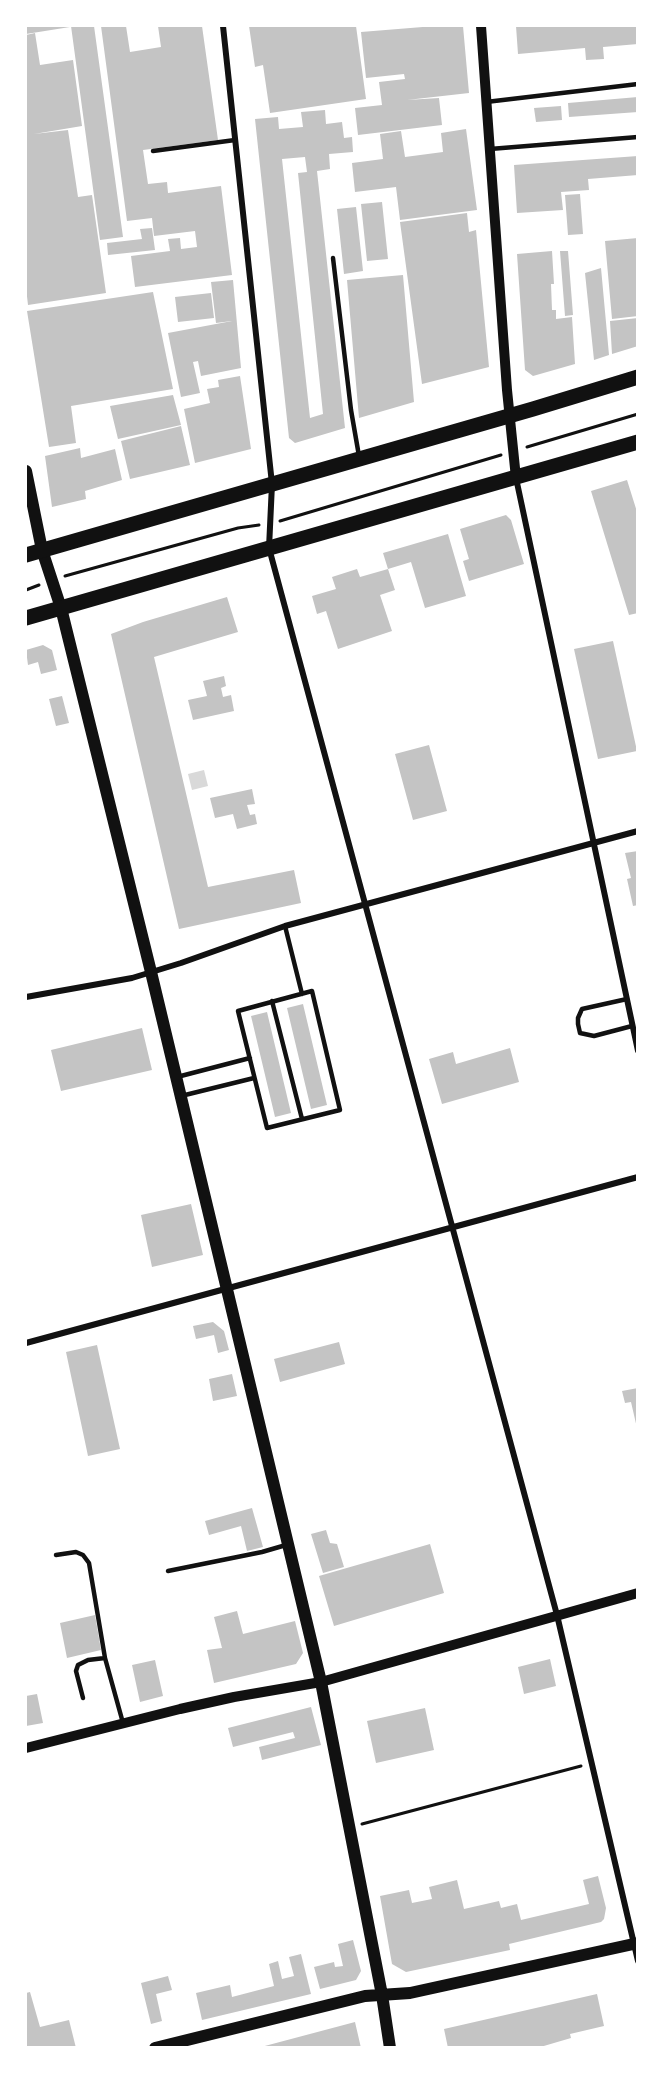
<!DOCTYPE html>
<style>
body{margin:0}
#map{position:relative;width:663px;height:2073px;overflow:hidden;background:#fff;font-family:"Times New Roman",serif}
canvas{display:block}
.frame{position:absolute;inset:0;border:27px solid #fff;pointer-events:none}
</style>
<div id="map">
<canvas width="663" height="2073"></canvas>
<div class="frame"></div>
</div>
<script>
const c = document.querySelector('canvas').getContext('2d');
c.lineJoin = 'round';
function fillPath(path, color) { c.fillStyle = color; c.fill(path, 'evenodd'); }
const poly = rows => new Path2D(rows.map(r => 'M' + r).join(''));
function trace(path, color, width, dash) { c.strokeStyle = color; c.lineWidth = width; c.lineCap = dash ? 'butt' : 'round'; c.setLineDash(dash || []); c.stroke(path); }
const water = poly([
 [204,770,208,786,192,790,188,774]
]);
const building = poly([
 [26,26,70,26,70,27,26,34],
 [71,26,94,26,123,237,100,240],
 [101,26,126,26,130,52,161,47,158,26,202,26,218,140,143,150,148,184,167,182,168,193,221,186,232,275,135,287,131,256,170,251,168,239,180,238,181,249,197,247,195,231,154,236,152,218,127,221],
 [249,26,356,26,366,99,270,113,263,65,255,67],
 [435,26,463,26,469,93,407,100,439,98,442,125,358,135,355,108,382,105,379,82,405,79,404,74,366,78,361,32],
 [516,26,638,26,638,44,603,47,604,59,586,60,585,48,518,54],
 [35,33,40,65,73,60,82,126,34,134,68,130,78,197,92,195,106,293,28,305,26,288,26,35],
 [638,97,638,112,569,117,568,103],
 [561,106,562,120,536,122,534,108],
 [325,110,326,124,342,122,344,138,352,137,353,152,329,154,330,169,317,171,345,428,295,443,289,438,255,119,278,117,279,129,303,127,301,112],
 [305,157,307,172,298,173,323,414,310,418,282,159],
 [466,129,477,210,400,220,396,187,355,192,352,163,383,159,380,134,401,131,405,157,443,152,441,133],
 [638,156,638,175,588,179,589,190,561,192,563,210,517,213,514,165],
 [580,194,583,234,568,235,565,195],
 [382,202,388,259,367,261,361,204],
 [356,207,363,271,344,274,337,209],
 [467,213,469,232,476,230,489,367,422,384,400,222],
 [152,228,155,250,108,255,107,243,142,239,140,229],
 [638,238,638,316,612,319,605,241],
 [552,251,554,284,551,284,552,310,556,310,556,319,572,317,575,364,533,376,525,370,517,254],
 [560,251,568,251,573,315,565,316],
 [601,268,609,355,594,360,585,273],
 [403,275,414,402,359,418,347,280],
 [233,280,241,368,201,376,198,361,193,362,200,393,181,397,168,333,232,321,216,323,211,282],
 [153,292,173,389,71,406,76,443,49,447,27,311],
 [211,293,214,318,178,322,175,297],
 [638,318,638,346,612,354,610,321],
 [240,376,251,449,195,463,184,409,210,403,207,389,219,387,218,380],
 [173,395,181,425,118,439,110,406],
 [181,426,190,465,130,479,121,441],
 [80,448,81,458,115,449,122,480,85,491,86,499,52,507,45,456],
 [627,480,638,515,638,613,629,615,591,491],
 [506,515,511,520,524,564,469,581,463,561,469,559,460,529],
 [448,534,466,596,425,608,411,562,388,569,383,553],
 [357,569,360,577,388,569,395,590,380,595,392,631,338,649,326,611,317,614,312,596,336,589,332,577],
 [227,597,238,632,154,657,208,887,294,870,301,903,179,929,111,634,143,622],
 [613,641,637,751,598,759,574,649],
 [43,645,52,650,57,670,41,674,38,662,28,665,26,650],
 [224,676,226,686,221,688,223,697,231,695,234,711,193,720,188,700,207,696,203,681],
 [62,696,69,723,56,726,49,699],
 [429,745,447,811,413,820,395,754],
 [252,789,255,804,247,805,250,815,255,814,257,824,237,829,233,814,215,818,210,798],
 [638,851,638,905,633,906,627,879,631,878,625,853],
 [303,1004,327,1105,311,1109,287,1008],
 [267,1012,291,1113,275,1117,251,1016],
 [142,1028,152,1070,61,1091,51,1050],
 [510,1048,519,1082,442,1104,429,1059,453,1052,456,1064],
 [191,1204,203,1255,152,1267,141,1215],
 [213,1322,224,1331,229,1350,218,1353,214,1335,196,1339,193,1326],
 [339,1342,345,1364,280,1382,274,1359],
 [97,1345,120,1449,88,1456,66,1352],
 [232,1374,237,1396,213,1401,209,1379],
 [638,1388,638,1428,637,1428,631,1402,625,1403,622,1391],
 [252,1508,263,1547,247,1551,241,1526,209,1535,205,1521],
 [326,1530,330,1543,337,1544,344,1567,323,1573,311,1534],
 [430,1544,444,1593,334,1626,319,1576],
 [237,1611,243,1634,295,1621,303,1653,296,1664,214,1683,207,1650,222,1648,214,1617],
 [95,1615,101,1650,67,1658,60,1623],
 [550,1659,556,1686,524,1694,518,1667],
 [155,1660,163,1696,140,1702,132,1665],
 [37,1694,43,1723,26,1726,26,1696],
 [311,1707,321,1745,262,1760,259,1747,295,1738,293,1732,233,1747,228,1728],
 [425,1708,434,1750,376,1763,367,1721],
 [598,1876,606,1908,604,1919,601,1922,509,1944,510,1950,406,1972,392,1964,380,1896,409,1890,412,1903,432,1899,429,1887,457,1880,464,1909,499,1901,501,1908,517,1904,521,1920,589,1904,583,1880],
 [353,1940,361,1971,356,1980,320,1989,314,1967,334,1962,335,1967,343,1966,338,1944],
 [301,1954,311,1994,202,2020,196,1993,230,1985,232,1997,274,1986,269,1964,278,1961,282,1979,294,1976,289,1957],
 [168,1976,172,1990,156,1994,162,2021,151,2024,141,1983],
 [30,1992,40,2027,69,2020,76,2048,26,2048,26,1993],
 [597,1994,604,2026,570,2034,571,2038,537,2048,448,2048,444,2029],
 [355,2022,361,2048,261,2048,261,2047]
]);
const path = poly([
 [527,447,638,414],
 [280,521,501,455],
 [65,576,238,528,259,525],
 [26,590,39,585],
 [362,1824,581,1766]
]);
const service = poly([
 [486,102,638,84],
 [490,149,638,137],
 [153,151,235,140],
 [333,258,351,410,359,456],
 [285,926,302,994],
 [312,991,340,1110,267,1128,238,1011,312,991],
 [627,999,582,1009,578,1018,578,1024,580,1033,594,1036,632,1026],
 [272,1001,302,1119],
 [177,1077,250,1058],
 [181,1096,254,1078],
 [56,1555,76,1552,83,1555,89,1563,105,1658],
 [168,1571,262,1552,286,1545],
 [83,1698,76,1671,78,1665,88,1660,105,1658,123,1723]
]);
const minor = poly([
 [223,26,272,484,269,548,557,1615,638,1961],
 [516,478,638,1051],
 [26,997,132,978,181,963,285,926,638,831],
 [26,1343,638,1177]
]);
const tertiary = poly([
 [481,26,507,390,516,478],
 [26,1748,180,1709,234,1697,321,1682,638,1593]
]);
const secondary = poly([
 [26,471,42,550,61,608,151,972,321,1682,382,1995,390,2048],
 [155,2048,365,1996,410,1993,638,1943]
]);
const primary = poly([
 [26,555,533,409,638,377],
 [26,618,638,442]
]);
fillPath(water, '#d9d9d9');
fillPath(building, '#c4c4c4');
trace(path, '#111', 3);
trace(service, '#111', 4.5);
trace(minor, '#111', 6);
trace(tertiary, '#111', 10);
trace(secondary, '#111', 12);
trace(primary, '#111', 15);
</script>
